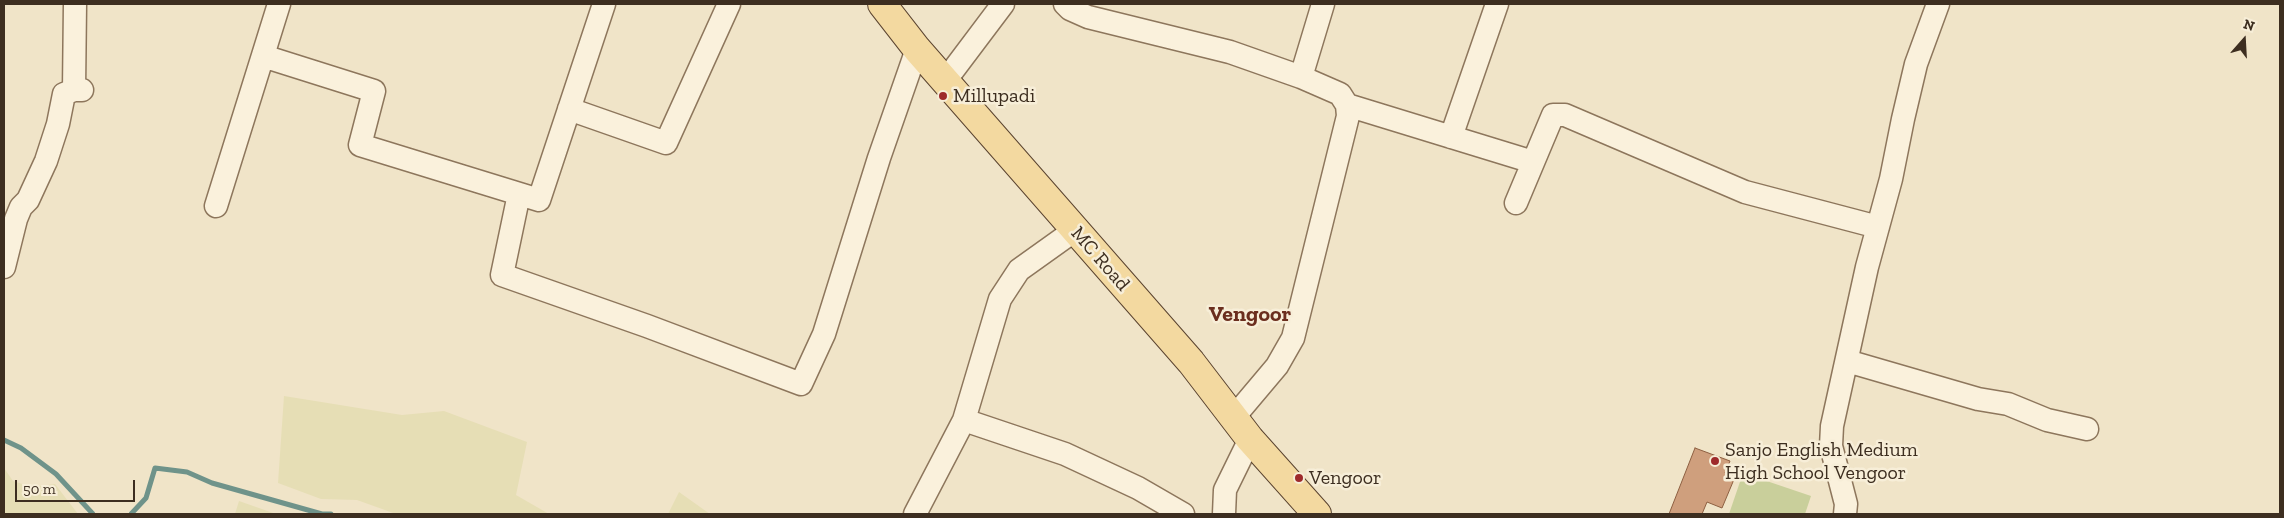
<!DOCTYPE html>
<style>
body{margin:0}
#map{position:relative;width:2284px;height:518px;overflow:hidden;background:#f0e4c8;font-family:"Zilla Slab",serif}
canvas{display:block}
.frame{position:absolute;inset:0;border:5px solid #3d2e20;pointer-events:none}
.north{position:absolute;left:2219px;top:15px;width:50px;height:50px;-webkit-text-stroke:4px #f7eed8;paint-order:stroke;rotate:19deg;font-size:14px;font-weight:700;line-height:20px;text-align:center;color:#3d2e20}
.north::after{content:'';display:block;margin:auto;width:18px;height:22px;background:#3d2e20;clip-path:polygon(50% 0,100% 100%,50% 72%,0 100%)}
.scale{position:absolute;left:15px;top:480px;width:120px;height:22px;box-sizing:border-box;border:2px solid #3d2e20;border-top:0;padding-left:6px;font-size:15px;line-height:18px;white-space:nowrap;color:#3d2e20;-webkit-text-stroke:4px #f7eed8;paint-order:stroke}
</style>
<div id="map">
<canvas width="2284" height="518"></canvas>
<div class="frame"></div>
<div class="north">N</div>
<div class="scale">50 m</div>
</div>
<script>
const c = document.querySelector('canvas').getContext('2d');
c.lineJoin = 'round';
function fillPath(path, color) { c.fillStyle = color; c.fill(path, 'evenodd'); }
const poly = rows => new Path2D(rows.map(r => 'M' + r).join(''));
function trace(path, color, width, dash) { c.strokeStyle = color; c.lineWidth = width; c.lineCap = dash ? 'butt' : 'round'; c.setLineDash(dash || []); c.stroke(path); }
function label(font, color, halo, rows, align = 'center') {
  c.font = font + ' "Zilla Slab",serif'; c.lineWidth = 5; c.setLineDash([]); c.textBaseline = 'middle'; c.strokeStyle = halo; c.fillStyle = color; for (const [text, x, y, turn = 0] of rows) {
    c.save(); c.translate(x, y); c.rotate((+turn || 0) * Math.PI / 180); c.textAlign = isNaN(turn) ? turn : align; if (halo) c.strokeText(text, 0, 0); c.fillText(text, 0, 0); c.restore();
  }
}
const farmland = poly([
 [284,396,402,415,444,411,527,442,516,495,549,514,396,514,357,500,321,499,278,483],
 [4,468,13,481,32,487,55,484,78,514,4,514],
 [679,492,710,514,668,514],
 [239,501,276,514,235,514]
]);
const green = poly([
 [1743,473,1811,496,1805,514,1729,514]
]);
const stream = poly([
 [4,440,21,448,56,474,93,514],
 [131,514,146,498,155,468,187,472,212,483,322,514,331,514]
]);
const building = poly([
 [1695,448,1730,461,1725,473,1735,477,1722,508,1707,502,1702,514,1669,514,1695,448]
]);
const minor = poly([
 [1065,4,1070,9,1088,17,1230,52,1301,77,1340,94,1347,105,1348,116,1293,338,1277,366,1234,417],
 [263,56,374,91,360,145,539,200,604,4],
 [1301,77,1323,4],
 [945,81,1003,4],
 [74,90,75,4],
 [1347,105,1533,162],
 [569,109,666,143,729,4],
 [1451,137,1497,4],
 [519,194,502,275,647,326,801,384,824,334,879,158,917,49],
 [1516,203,1553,115,1565,115,1745,192,1878,227],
 [216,206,279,4],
 [4,267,16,219,21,207,28,200,46,161,58,124,64,94,74,90,82,90],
 [1847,361,1978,399,2008,404,2047,420,2087,429],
 [964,420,1065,454,1138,488,1183,514],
 [915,514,964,420,1000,299,1019,270,1075,230],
 [1224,514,1225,490,1250,439],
 [1845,514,1846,504,1831,446,1832,426,1867,267,1891,179,1903,119,1916,64,1938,4]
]);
const major = poly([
 [882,4,917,49,1191,362,1250,439,1317,514]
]);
const markers = [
 [943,96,5,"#9e2a2b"],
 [1715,461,5,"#9e2a2b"],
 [1299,478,5,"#9e2a2b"]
];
const poiNames = [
 ["Millupadi",953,96],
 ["Sanjo English Medium",1725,450],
 ["High School Vengoor",1725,473],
 ["Vengoor",1309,478]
];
const streetNames = [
 ["MC Road",1100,259,49]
];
const quarterNames = [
 ["Vengoor",1250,315]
];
fillPath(farmland, '#e6deb5');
fillPath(green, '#c9cf9b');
trace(stream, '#6f938a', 5);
fillPath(building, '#cf9f7d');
trace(building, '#8d5f41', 1);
trace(minor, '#8d765c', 25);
trace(major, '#5b4430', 30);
trace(minor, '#faf1dc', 22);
trace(major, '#f3d9a0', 28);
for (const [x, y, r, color] of markers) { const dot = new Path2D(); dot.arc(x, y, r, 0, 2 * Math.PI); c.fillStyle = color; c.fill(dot); trace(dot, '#f7eed8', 2); }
label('20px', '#3d2e20', '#f7eed8', poiNames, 'left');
label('20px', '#3d2e20', '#f7eed8', streetNames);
label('bold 22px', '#6b2e1e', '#f7eed8', quarterNames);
</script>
